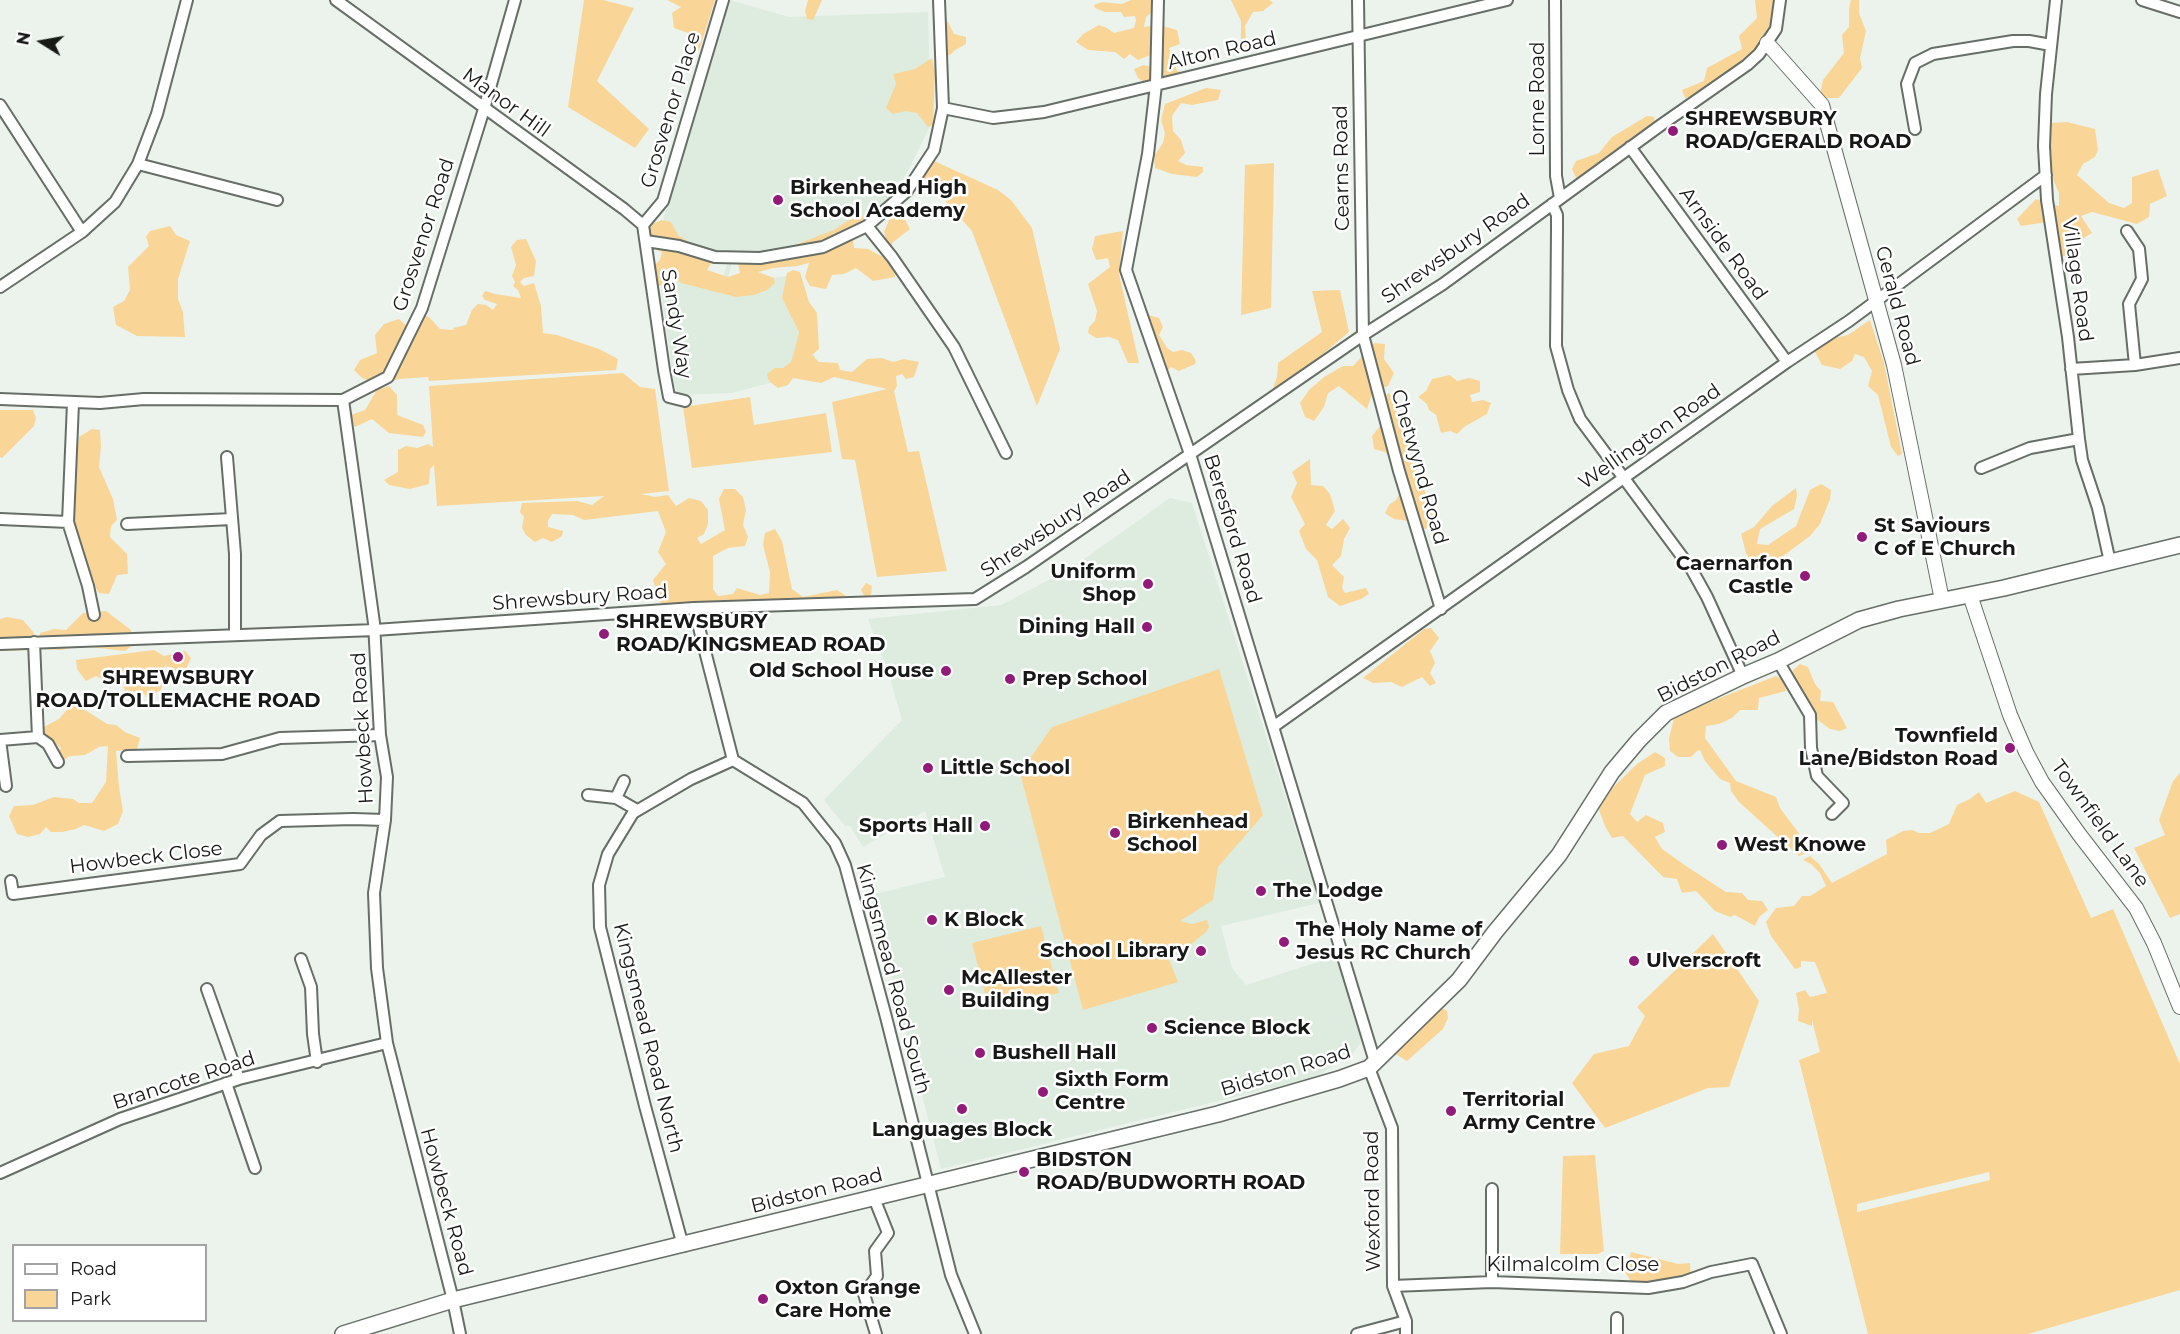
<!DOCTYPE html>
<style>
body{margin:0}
#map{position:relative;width:2180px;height:1334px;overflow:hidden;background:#ebf3ec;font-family:Montserrat,sans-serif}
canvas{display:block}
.legend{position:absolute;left:12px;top:1244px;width:195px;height:78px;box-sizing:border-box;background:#fff;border:2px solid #a2a3a2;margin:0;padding:8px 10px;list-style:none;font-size:18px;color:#171917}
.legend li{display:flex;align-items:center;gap:12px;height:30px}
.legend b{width:30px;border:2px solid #a2a3a2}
.north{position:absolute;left:12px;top:12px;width:60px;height:60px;-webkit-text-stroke:4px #fff;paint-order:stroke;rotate:281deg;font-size:16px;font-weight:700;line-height:24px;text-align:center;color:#171917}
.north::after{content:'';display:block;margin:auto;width:21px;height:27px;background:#171917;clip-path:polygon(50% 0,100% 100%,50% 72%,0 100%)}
</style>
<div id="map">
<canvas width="2180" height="1334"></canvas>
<ul class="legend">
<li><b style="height:8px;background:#fff"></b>Road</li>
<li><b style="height:16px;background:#f9d697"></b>Park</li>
</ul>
<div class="north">N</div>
</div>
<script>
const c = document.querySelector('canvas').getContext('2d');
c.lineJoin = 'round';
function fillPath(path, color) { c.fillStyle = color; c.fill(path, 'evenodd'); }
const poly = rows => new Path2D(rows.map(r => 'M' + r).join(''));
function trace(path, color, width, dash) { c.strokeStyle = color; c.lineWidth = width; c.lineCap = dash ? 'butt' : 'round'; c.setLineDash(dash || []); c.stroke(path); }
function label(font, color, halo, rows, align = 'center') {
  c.font = font + ' Montserrat,sans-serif'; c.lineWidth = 5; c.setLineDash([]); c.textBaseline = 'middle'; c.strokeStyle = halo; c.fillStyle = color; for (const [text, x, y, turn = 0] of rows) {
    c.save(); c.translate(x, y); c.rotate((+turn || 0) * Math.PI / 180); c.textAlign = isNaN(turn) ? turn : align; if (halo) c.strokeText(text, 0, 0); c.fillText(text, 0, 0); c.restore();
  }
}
const built = poly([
 [730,0,789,17,928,12,931,124,908,171,897,188,878,211,849,235,732,262,728,278,772,278,795,275,818,370,732,393,678,395,674,384,658,268,723,277,729,259,658,237],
 [1170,498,1192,503,1319,903,1221,926,1232,968,1246,985,1337,956,1359,1024,1361,1043,1353,1053,1316,1077,941,1169,871,895,945,877,925,811,863,847,850,826,845,826,824,800,902,720,890,678,868,619,1001,605,1070,569]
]);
const green = poly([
 [584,0,603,0,634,8,597,81,649,129,635,148,568,107],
 [667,0,715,0,699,51,688,46,691,34,674,28,672,13,681,7],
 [808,0,822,0,813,20,807,19,805,11],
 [1131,0,1156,0,1153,11,1146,17,1144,27,1159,25,1177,30,1180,44,1169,48,1177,71,1185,73,1168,78,1153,76,1147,84,1138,78,1134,69,1143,65,1152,67,1161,60,1163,50,1138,60,1130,54,1124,59,1115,52,1088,50,1076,42,1083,34,1099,25,1107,28,1114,33,1134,28,1136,21,1135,16,1124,17,1121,12,1105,12,1095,8,1094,5,1102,2,1122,4],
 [1231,0,1270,0,1273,3,1263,11,1253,12,1245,26,1246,40,1257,39,1262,46,1254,48,1241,45,1241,21],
 [1755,0,1776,0,1776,13,1761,47,1715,90,1685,98,1682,90,1704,81,1707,68,1742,49,1739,36,1757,18],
 [1851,0,1859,0,1859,13,1866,31,1860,58,1862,68,1839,98,1826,98,1820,94,1823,80,1844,53,1842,35,1849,27,1849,8],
 [944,21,948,22,954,34,966,37,966,44,955,50,950,55,945,56],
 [932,58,935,71,933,125,928,127,917,113,906,111,893,114,886,108,896,84,893,74,915,69],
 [1206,88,1221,90,1218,100,1192,105,1181,103,1172,116,1173,131,1181,140,1185,153,1178,161,1186,165,1203,167,1203,172,1197,177,1172,174,1155,168,1154,156,1163,143,1165,133,1161,120,1165,104],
 [1647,116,1654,117,1655,126,1577,180,1572,169,1576,161,1599,153,1612,137],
 [2067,122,2095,129,2098,150,2095,157,2083,164,2077,175,2109,203,2124,208,2132,203,2132,177,2158,169,2167,196,2150,204,2149,217,2137,224,2092,212,2081,216,2092,233,2079,241,2080,256,2062,256,2057,240,2047,222,2021,226,2017,219,2036,199,2059,206,2059,193,2052,177,2052,155,2047,134,2051,123],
 [932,160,998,190,1011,200,1032,228,1060,349,1037,406,972,231,922,175],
 [1274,163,1271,308,1241,315,1245,165],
 [874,212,873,224,853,240,854,248,868,249,883,257,886,239,884,232,890,218,903,216,910,229,892,243,895,277,873,281,856,268,844,274,832,275,826,289,810,286,805,277,809,263,797,266,773,268,758,272,774,278,775,283,767,290,754,295,736,297,681,283,671,273,667,284,654,287,652,268,660,260,662,252,652,248,644,237,649,225,662,220,671,222,678,235,698,248,713,249,712,262,707,270,728,277,740,273,738,263,742,255,768,252,787,248,834,230,847,221],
 [170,226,176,235,190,241,178,279,178,299,183,312,185,337,137,336,116,325,113,307,124,301,130,290,128,267,149,246,146,237,150,231],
 [1123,231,1119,274,1139,363,1128,363,1118,340,1109,337,1096,338,1088,333,1089,327,1095,321,1097,311,1088,284,1110,267,1108,258,1096,260,1092,249,1095,236],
 [526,239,536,261,534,276,524,278,520,282,524,286,534,283,541,306,543,333,557,335,599,349,618,359,616,370,429,381,428,377,399,379,379,385,362,378,354,370,360,360,377,353,375,335,384,324,399,319,409,328,414,321,424,315,429,317,440,329,454,330,453,328,466,325,472,310,478,304,486,305,493,310,497,304,485,300,482,296,485,291,495,294,521,298,518,290,513,286,515,282,512,276,516,265,511,247,517,240],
 [793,270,800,272,809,302,817,313,819,349,812,355,819,362,838,363,840,370,852,372,867,359,882,358,893,362,904,359,919,362,914,377,906,379,902,374,896,376,897,386,894,391,908,452,919,451,947,571,877,577,855,460,842,459,832,402,887,389,834,377,821,383,793,378,788,385,778,388,769,381,767,374,775,368,783,368,791,362,795,349,799,332,782,298,787,273],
 [1340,290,1349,332,1303,371,1272,391,1277,377,1278,363,1322,332,1312,291],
 [1148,315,1159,318,1163,327,1159,335,1167,348,1173,352,1182,350,1191,353,1196,361,1195,364,1179,371,1171,367,1165,374,1140,318],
 [1870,320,1884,363,1902,454,1898,456,1891,447,1878,395,1868,386,1872,371,1864,357,1855,354,1852,361,1840,369,1822,365,1814,350,1829,339,1848,335],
 [1374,343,1385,344,1384,359,1394,373,1388,386,1373,391,1367,409,1339,386,1328,393,1324,407,1314,421,1305,417,1300,403,1309,390,1324,377,1343,366,1353,366],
 [623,373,640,387,655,389,669,491,641,494,655,497,668,495,676,506,689,498,701,501,708,510,708,524,704,534,697,538,701,544,725,530,719,499,724,489,735,489,743,497,746,510,743,525,748,537,745,546,728,548,713,556,713,589,718,596,733,594,737,588,760,595,769,593,770,572,763,545,765,533,775,529,782,541,792,589,803,597,837,590,846,596,859,596,864,595,861,590,866,583,872,586,871,594,865,606,779,611,672,613,660,602,653,580,666,564,658,552,666,532,658,511,584,520,573,515,552,514,548,521,548,527,563,531,562,536,552,542,543,538,535,542,526,535,522,528,524,517,520,512,522,503,577,501,592,505,604,496,437,506,434,465,430,469,429,484,410,489,389,485,384,480,398,472,398,450,406,446,417,448,428,444,433,447,429,386],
 [1450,375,1457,381,1469,378,1480,381,1480,392,1470,395,1472,402,1483,400,1491,403,1487,414,1464,427,1457,434,1450,431,1441,433,1436,415,1429,410,1427,404,1418,397,1426,391,1432,379],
 [389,386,397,395,397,415,423,425,426,432,423,437,389,433,372,419,355,427,350,421,351,415,365,410,377,390],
 [1389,393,1395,401,1397,417,1404,424,1406,439,1416,476,1424,489,1434,518,1426,529,1413,527,1409,521,1394,519,1385,513,1389,505,1396,500,1402,490,1391,458,1385,452,1374,449,1372,436,1380,426,1391,420,1379,415,1375,402],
 [750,397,754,425,826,413,832,452,692,468,683,407],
 [0,410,33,410,36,418,34,426,2,458,0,457],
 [92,429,100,430,101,446,99,467,113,499,117,520,111,526,110,537,127,554,128,574,117,575,109,594,99,593,93,584,74,520,73,489,79,437],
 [1310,459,1311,485,1323,486,1330,494,1335,511,1326,525,1332,529,1343,519,1350,528,1344,539,1341,556,1332,565,1344,577,1342,588,1345,593,1366,588,1369,594,1361,599,1340,606,1328,597,1317,560,1306,549,1299,531,1305,524,1291,497,1297,483,1292,472],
 [1821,484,1831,490,1830,499,1820,524,1810,536,1764,570,1755,568,1746,553,1741,534,1754,527,1772,506,1796,488,1797,496,1794,509,1760,529,1757,544,1768,545,1796,526,1810,490],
 [106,611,131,630,134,644,125,651,81,646,60,650,39,649,40,633,54,629,66,630,83,613],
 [7,617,23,620,34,633,31,650,0,651,0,619],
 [1431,628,1439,638,1430,651,1435,663,1430,673,1436,683,1430,686,1422,677,1402,687,1391,682,1373,683,1363,678,1424,629],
 [154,650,164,656,185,651,191,658,185,671,170,675,170,667,165,666,159,677,163,682,161,690,147,697,142,692,125,691,123,682,126,675,117,677,111,683,96,676,86,681,77,669,76,660],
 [1800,664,1808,667,1815,684,1821,691,1820,701,1833,702,1847,728,1840,731,1830,729,1815,718,1808,701,1789,686,1793,670],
 [1219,669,1263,815,1218,867,1213,900,1180,921,1192,924,1207,920,1209,927,1206,932,1190,945,1164,947,1178,982,1083,1010,1020,773,1052,727],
 [1776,676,1783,680,1786,691,1759,698,1758,710,1740,710,1732,718,1719,724,1706,726,1705,738,1736,781,1776,797,1780,808,1809,847,1807,853,1799,856,1739,802,1731,791,1730,783,1720,779,1705,761,1700,750,1697,751,1691,757,1678,757,1670,751,1669,738,1674,719,1707,703],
 [70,706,79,706,107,724,116,725,125,732,140,738,137,749,116,751,119,787,123,811,118,824,104,831,84,825,76,829,62,832,51,832,46,827,40,834,28,837,17,834,9,816,14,806,33,805,54,797,73,799,79,803,92,803,106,782,108,746,99,747,85,755,70,756,62,761,56,754,61,748,41,734,40,729,59,719],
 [1655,752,1665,758,1665,766,1645,775,1630,814,1637,822,1646,815,1663,823,1665,832,1655,837,1662,849,1686,866,1726,892,1742,893,1748,900,1762,901,1768,910,1759,917,1755,926,1735,915,1730,917,1715,911,1696,891,1682,893,1677,879,1663,877,1623,836,1612,838,1605,826,1599,810,1604,796,1637,764],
 [2180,773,2180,914,2170,918,2134,848,2165,835,2159,820,2173,781],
 [2015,791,2039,802,2091,918,2113,909,2180,1064,2180,1290,2028,1334,1868,1334,1799,1060,1820,1052,1812,1020,1812,1026,1798,1021,1799,1009,1796,993,1805,990,1810,997,1827,993,1815,962,1801,961,1801,967,1795,969,1771,936,1766,922,1776,908,1794,906,1802,896,1810,896,1826,886,1820,873,1811,864,1803,860,1810,856,1819,864,1832,883,1887,854,1886,840,1903,831,1912,830,1919,833,1930,833,1949,824,1957,805,1970,799,1979,792,1986,803],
 [1989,1172,1990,1180,1857,1212,1857,1204],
 [1041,926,1059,993,989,1009,972,943],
 [1713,934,1759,1001,1729,1087,1708,1088,1605,1128,1572,1083,1594,1054,1629,1046,1645,1016,1637,1007],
 [1440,1007,1447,1011,1448,1018,1443,1029,1407,1061,1392,1052],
 [1595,1155,1604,1251,1598,1254,1560,1254,1563,1156],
 [1631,1252,1678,1264,1690,1263,1691,1279,1634,1286,1625,1272]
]);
const minor = poly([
 [336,0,624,209,643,225,664,370,669,397,685,401],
 [1158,0,1156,85,1148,154,1126,270,1190,454,1375,1062],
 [1358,0,1363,335,1399,471,1441,609],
 [1555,0,1556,176,1560,198],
 [2056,0,2046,94,2044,146,2047,200,2068,337,2079,439,2082,460,2098,508,2110,562],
 [2142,0,2180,12],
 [0,105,82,232],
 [943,108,993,118,1044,112,1507,0],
 [1915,129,1907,84,1915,63,1933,54,2013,41,2029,41,2051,45],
 [1630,147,1787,362],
 [138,164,277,200],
 [1552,204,1557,215,1557,229,1556,346,1568,390,1580,419,1692,570,1707,597,1743,676],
 [643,225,663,201,723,0],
 [867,226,892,257,954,347,1006,453],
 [2127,231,2139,249,2142,279,2129,304,2135,365],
 [646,241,679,246,715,257,760,258,823,247,867,226,907,191,934,150,943,108,939,0],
 [0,287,82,232,115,202,138,164,157,114,187,0],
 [2071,369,2135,365,2180,358],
 [0,399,100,403,144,399,343,400,388,377,422,308,484,109,515,0],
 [343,400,374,623,380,735,387,777,385,820,374,893,377,968,387,1043,453,1300,460,1334],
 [73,403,68,522,88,586,94,615],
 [227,457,235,554,235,634],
 [1981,468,2030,448,2079,439],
 [0,519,68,522],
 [127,524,232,519],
 [694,608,733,760],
 [0,644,375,630,694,608,975,599,1026,567,1363,335,1443,284,1661,125,1747,65,1759,54,1776,29,1780,0],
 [1778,661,1810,715,1811,748,1817,776,1843,803,1832,814],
 [1273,727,1787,362,1849,321,2046,175],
 [38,737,48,744,58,762],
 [127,756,222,754,280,738,380,735],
 [733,760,803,803,835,843,845,865,886,1017,951,1275,975,1334],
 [6,786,0,740,38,737,34,642],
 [588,795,616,798,637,810],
 [616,798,624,781],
 [11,881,13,894,240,864,261,835,280,821,353,819,385,820],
 [301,959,311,987,313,1034,317,1062],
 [207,989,239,1079],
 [1369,1068,1392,1128,1393,1286,1406,1321,1406,1334],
 [226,1083,255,1168],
 [0,1173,120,1119,239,1079,387,1043],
 [1492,1189,1492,1282],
 [874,1198,888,1233,875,1251,877,1276,864,1294,876,1334],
 [683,1246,645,1106,600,927,599,885,608,854,633,813,691,779,733,760],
 [1393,1286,1492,1282,1648,1288,1683,1282,1711,1272,1752,1264,1781,1334],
 [1617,1318,1617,1334],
 [1357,1334,1406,1321]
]);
const tertiary = poly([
 [1767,43,1822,105,1894,365,1942,600],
 [1970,595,2010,715,2026,752,2042,782,2079,834,2136,908,2154,943,2180,1007]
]);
const secondary = poly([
 [343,1334,453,1300,1218,1114,1339,1079,1369,1068,1459,980,1495,932,1559,855,1612,772,1639,740,1666,713,1745,675,1778,661,1859,620,1899,609,2004,588,2180,545]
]);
const markers = [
 [1673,131,6,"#921b79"],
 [778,200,6,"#921b79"],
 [1862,537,6,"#921b79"],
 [1805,576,6,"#921b79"],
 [1148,584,6,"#921b79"],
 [1147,627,6,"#921b79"],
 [604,634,6,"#921b79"],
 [178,657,6,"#921b79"],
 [946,671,6,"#921b79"],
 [1010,679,6,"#921b79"],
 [2010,748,6,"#921b79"],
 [928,768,6,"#921b79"],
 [985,826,6,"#921b79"],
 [1115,833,6,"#921b79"],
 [1722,845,6,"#921b79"],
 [1261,891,6,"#921b79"],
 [932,920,6,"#921b79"],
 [1284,942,6,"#921b79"],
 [1201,951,6,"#921b79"],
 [1634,961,6,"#921b79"],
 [949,990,6,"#921b79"],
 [1152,1028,6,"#921b79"],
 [980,1053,6,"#921b79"],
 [1043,1092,6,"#921b79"],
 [962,1109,6,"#921b79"],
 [1451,1111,6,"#921b79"],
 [1024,1172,6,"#921b79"],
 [763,1299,6,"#921b79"]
];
const streetNames = [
 ["Alton Road",1222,51,-13],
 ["Lorne Road",1538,99,-90],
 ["Manor Hill",506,103,36],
 ["Grosvenor Place",671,110,-73],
 ["Cearns Road",1342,168,-91],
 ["Grosvenor Road",424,235,-72],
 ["Arnside Road",1723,244,54],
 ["Shrewsbury Road",1456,249,-35],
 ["Village Road",2077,280,82],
 ["Gerald Road",1897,306,75],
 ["Sandy Way",676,324,81],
 ["Wellington Road",1650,437,-35],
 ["Chetwynd Road",1419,467,74],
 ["Shrewsbury Road",1056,524,-34],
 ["Beresford Road",1232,529,73],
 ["Shrewsbury Road",580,598,-4],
 ["Bidston Road",1719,667,-27],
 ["Howbeck Road",363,728,-93],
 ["Townfield Lane",2100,824,54],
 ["Howbeck Close",146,858,-7],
 ["Kingsmead Road South",893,979,75],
 ["Kingsmead Road North",648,1038,76],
 ["Bidston Road",1286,1071,-17],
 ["Brancote Road",184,1081,-18],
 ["Bidston Road",817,1191,-14],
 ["Wexford Road",1373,1201,-91],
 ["Howbeck Road",446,1202,75],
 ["Kilmalcolm Close",1573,1265]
];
const poiNames = [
 ["SHREWSBURY",1685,119],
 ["ROAD/GERALD ROAD",1685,142],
 ["Birkenhead High",790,188],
 ["School Academy",790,211],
 ["St Saviours",1874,526],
 ["C of E Church",1874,549],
 ["Caernarfon",1793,564,"right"],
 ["Castle",1793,587,"right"],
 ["Uniform",1136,572,"right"],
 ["Shop",1136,595,"right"],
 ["SHREWSBURY",616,622],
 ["ROAD/KINGSMEAD ROAD",616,645],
 ["Dining Hall",1135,627,"right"],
 ["Old School House",934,671,"right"],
 ["SHREWSBURY",178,678,"center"],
 ["ROAD/TOLLEMACHE ROAD",178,701,"center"],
 ["Prep School",1022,679],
 ["Townfield",1998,736,"right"],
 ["Lane/Bidston Road",1998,759,"right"],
 ["Little School",940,768],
 ["Birkenhead",1127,822],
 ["School",1127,845],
 ["Sports Hall",973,826,"right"],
 ["West Knowe",1734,845],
 ["The Lodge",1273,891],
 ["K Block",944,920],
 ["The Holy Name of",1296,930],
 ["Jesus RC Church",1296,953],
 ["School Library",1189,951,"right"],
 ["Ulverscroft",1646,961],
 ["McAllester",961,978],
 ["Building",961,1001],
 ["Science Block",1164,1028],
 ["Bushell Hall",992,1053],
 ["Sixth Form",1055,1080],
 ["Centre",1055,1103],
 ["Territorial",1463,1100],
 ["Army Centre",1463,1123],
 ["Languages Block",962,1130,"center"],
 ["BIDSTON",1036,1160],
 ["ROAD/BUDWORTH ROAD",1036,1183],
 ["Oxton Grange",775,1288],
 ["Care Home",775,1311]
];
fillPath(built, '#ddecdf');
fillPath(green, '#f9d697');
trace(minor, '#666e67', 14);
trace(tertiary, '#666e67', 16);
trace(secondary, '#666e67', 18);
trace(minor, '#fff', 10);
trace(tertiary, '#fff', 14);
trace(secondary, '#fff', 15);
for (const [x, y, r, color] of markers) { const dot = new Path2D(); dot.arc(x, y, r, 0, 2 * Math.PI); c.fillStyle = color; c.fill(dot); trace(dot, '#fff', 2); }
label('20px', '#171917', '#fff', streetNames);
label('bold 20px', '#171917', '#fff', poiNames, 'left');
</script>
